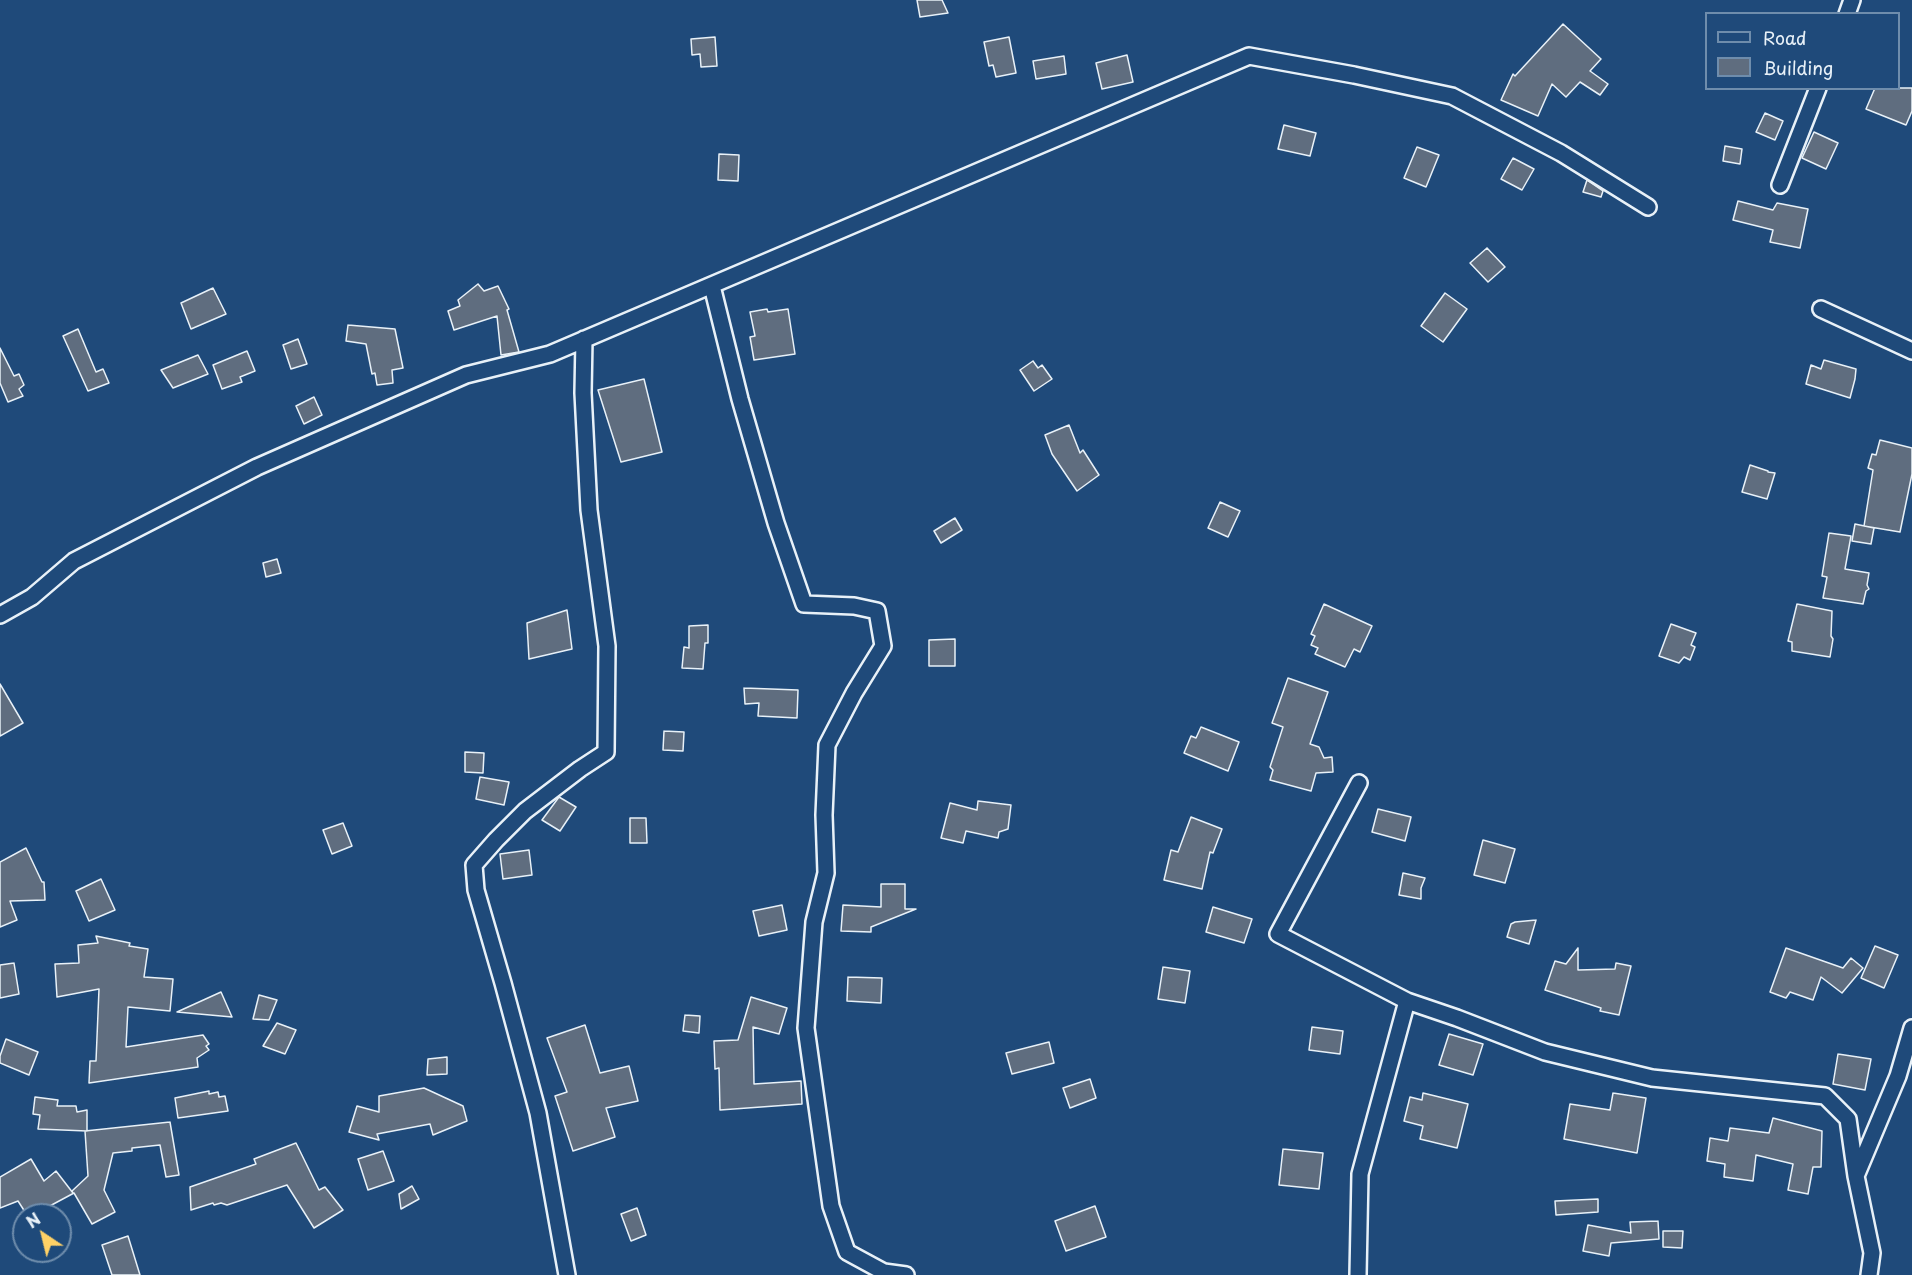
<!DOCTYPE html>
<style>
body{margin:0}
#map{position:relative;width:1912px;height:1275px;overflow:hidden;background:#1f4a7a;font-family:"Playpen Sans",sans-serif}
canvas{display:block}
.legend{position:absolute;left:1705px;top:12px;width:195px;height:78px;box-sizing:border-box;background:#1f4a7a;border:2px solid #6f8dac;margin:0;padding:8px 10px;list-style:none;font-size:18px;color:#e8f1f8}
.legend li{display:flex;align-items:center;gap:12px;height:30px}
.legend b{width:30px;border:2px solid #6f8dac}
.north{position:absolute;left:12px;top:1203px;width:60px;height:60px;box-sizing:border-box;background:#1f4a7a;border:2px solid #6f8dac;border-radius:50%;rotate:325deg;font-size:16px;font-weight:700;line-height:24px;text-align:center;color:#e8f1f8}
.north::after{content:'';display:block;margin:auto;width:21px;height:27px;background:#ffd166;clip-path:polygon(50% 0,100% 100%,50% 72%,0 100%)}
</style>
<div id="map">
<canvas width="1912" height="1275"></canvas>
<ul class="legend">
<li><b style="height:8px;background:#1f4a7a"></b>Road</li>
<li><b style="height:16px;background:#5f6d7f"></b>Building</li>
</ul>
<div class="north">N</div>
</div>
<script>
const c = document.querySelector('canvas').getContext('2d');
c.lineJoin = 'round';
function fillPath(path, color) { c.fillStyle = color; c.fill(path, 'evenodd'); }
const poly = rows => new Path2D(rows.map(r => 'M' + r).join(''));
function trace(path, color, width, dash) { c.strokeStyle = color; c.lineWidth = width; c.lineCap = dash ? 'butt' : 'round'; c.setLineDash(dash || []); c.stroke(path); }
const building = poly([
 [917,0,942,0,948,13,920,17,917,0],
 [1563,24,1601,59,1590,71,1608,84,1600,95,1580,82,1566,97,1552,84,1538,116,1501,100,1513,74,1515,76,1563,24],
 [715,37,717,66,701,67,700,54,692,55,691,39,715,37],
 [1009,37,1016,73,996,77,993,65,989,66,984,42,1009,37],
 [1127,55,1133,82,1102,89,1096,63,1127,55],
 [1064,56,1066,74,1036,79,1033,61,1064,56],
 [1875,88,1912,88,1912,111,1906,125,1866,109,1875,88],
 [1765,113,1783,121,1775,140,1756,132,1765,113],
 [1284,125,1316,133,1310,156,1278,149,1284,125],
 [1814,132,1838,143,1826,169,1802,158,1814,132],
 [1725,146,1742,149,1740,164,1723,161,1725,146],
 [1417,147,1439,155,1426,187,1404,178,1417,147],
 [719,154,739,155,738,181,718,180,719,154],
 [1513,158,1534,169,1522,190,1501,179,1513,158],
 [1587,180,1603,191,1601,197,1583,192,1587,180],
 [1738,201,1773,210,1777,203,1808,209,1800,248,1770,242,1773,230,1733,220,1738,201],
 [1487,248,1505,267,1488,282,1470,263,1487,248],
 [478,284,484,291,498,286,509,309,507,310,519,352,501,355,497,316,454,330,448,311,460,306,458,300,478,284],
 [213,288,226,314,191,329,181,303,213,288],
 [1445,293,1467,309,1443,342,1421,326,1445,293],
 [767,309,768,312,788,309,795,354,754,360,750,337,755,336,750,312,767,309],
 [348,325,395,329,403,368,392,370,393,383,377,385,375,373,372,374,366,344,346,341,348,325],
 [78,329,96,372,103,369,109,383,88,391,63,336,78,329],
 [298,339,307,364,291,369,283,345,298,339],
 [0,348,14,376,19,374,24,385,19,389,23,396,8,402,0,383,0,348],
 [247,351,255,371,240,377,242,382,222,389,213,365,247,351],
 [198,355,208,374,173,388,161,370,198,355],
 [1824,360,1856,369,1855,379,1850,398,1806,384,1811,365,1821,369,1824,360],
 [1033,361,1038,368,1042,365,1052,379,1034,391,1020,370,1033,361],
 [644,379,662,452,621,462,598,390,644,379],
 [314,397,322,415,304,424,296,406,314,397],
 [1069,425,1080,453,1083,450,1099,475,1077,491,1052,454,1045,435,1069,425],
 [1880,440,1912,448,1912,474,1900,532,1864,526,1873,470,1868,468,1872,454,1876,455,1880,440],
 [1750,465,1768,471,1768,472,1775,473,1767,499,1742,492,1750,465],
 [1220,502,1240,511,1228,537,1208,528,1220,502],
 [955,518,962,530,941,543,934,531,955,518],
 [1855,524,1874,528,1871,544,1852,541,1855,524],
 [1829,533,1851,536,1845,569,1869,573,1867,585,1869,589,1866,591,1863,604,1823,598,1827,577,1822,576,1829,533],
 [277,559,281,573,266,577,263,563,277,559],
 [1324,604,1372,626,1360,652,1354,649,1345,667,1315,654,1318,648,1311,645,1315,636,1311,634,1324,604],
 [1797,604,1832,611,1831,636,1833,639,1830,657,1792,651,1792,642,1788,641,1797,604],
 [567,610,572,649,529,659,527,623,567,610],
 [1671,624,1696,633,1691,645,1695,647,1690,660,1684,657,1679,663,1659,656,1671,624],
 [708,625,708,643,705,643,703,669,682,668,684,647,689,648,689,626,708,625],
 [955,639,955,666,929,666,929,640,955,639],
 [1288,678,1328,692,1310,744,1319,747,1324,758,1332,757,1333,772,1316,773,1311,791,1270,780,1273,770,1270,767,1283,727,1272,723,1288,678],
 [0,684,23,723,0,736,0,684],
 [744,688,798,690,797,718,758,716,759,703,745,704,744,688],
 [1201,727,1239,742,1228,771,1184,753,1191,736,1196,738,1201,727],
 [664,731,684,732,683,751,663,750,664,731],
 [465,752,484,753,483,773,465,772,465,752],
 [480,777,509,782,504,805,476,799,480,777],
 [559,797,576,807,560,831,542,820,559,797],
 [978,801,1011,805,1008,829,999,832,998,838,966,831,963,843,941,838,950,803,977,810,978,801],
 [1378,809,1411,817,1405,841,1372,832,1378,809],
 [1191,817,1222,829,1213,853,1210,852,1202,889,1164,880,1171,850,1178,852,1191,817],
 [630,818,646,818,647,843,630,843,630,818],
 [343,823,352,846,332,854,323,830,343,823],
 [1483,840,1515,849,1505,883,1474,875,1483,840],
 [26,848,42,882,44,882,45,900,10,901,17,920,0,927,0,862,26,848],
 [529,850,532,875,503,879,500,854,529,850],
 [1403,873,1425,878,1421,888,1421,899,1399,895,1403,873],
 [101,879,115,910,89,921,76,891,101,879],
 [881,884,905,884,905,909,916,909,871,927,871,932,841,931,843,905,881,907,881,884],
 [782,905,787,930,759,936,753,911,782,905],
 [1213,907,1252,919,1244,943,1206,932,1213,907],
 [1536,920,1529,944,1507,937,1511,924,1515,922,1536,920],
 [96,936,130,943,129,946,148,949,144,977,173,979,170,1011,128,1007,126,1047,203,1035,209,1044,206,1046,209,1050,197,1058,198,1067,89,1083,90,1061,96,1061,99,989,57,997,55,964,79,963,78,945,98,943,96,936],
 [1875,946,1898,955,1884,988,1861,978,1875,946],
 [1578,948,1578,970,1615,969,1616,963,1631,966,1619,1015,1600,1011,1601,1008,1545,990,1555,961,1566,964,1578,948],
 [1786,948,1843,968,1851,958,1863,968,1842,993,1821,977,1813,1000,1790,992,1786,998,1770,992,1786,948],
 [14,963,19,994,0,998,0,965,14,963],
 [1163,967,1190,971,1185,1003,1158,999,1163,967],
 [848,977,882,978,881,1003,847,1001,848,977],
 [221,992,232,1017,177,1012,221,992],
 [259,995,277,1000,269,1020,253,1019,259,995],
 [751,997,787,1008,779,1034,753,1027,754,1084,801,1081,802,1104,720,1110,719,1068,715,1069,714,1041,738,1040,751,997],
 [685,1015,700,1016,699,1033,683,1031,685,1015],
 [277,1023,296,1030,285,1054,263,1046,277,1023],
 [585,1025,600,1073,629,1066,638,1101,606,1108,615,1137,573,1151,555,1096,567,1092,547,1038,585,1025],
 [1312,1027,1343,1031,1340,1054,1309,1050,1312,1027],
 [1449,1034,1483,1044,1473,1075,1439,1065,1449,1034],
 [6,1039,38,1052,29,1075,0,1063,0,1056,6,1039],
 [1049,1042,1054,1063,1012,1074,1006,1053,1049,1042],
 [1838,1054,1871,1059,1865,1090,1833,1084,1838,1054],
 [447,1057,447,1074,427,1075,428,1059,447,1057],
 [1090,1079,1096,1098,1070,1108,1063,1088,1090,1079],
 [424,1088,463,1106,467,1121,433,1135,430,1124,377,1134,379,1140,349,1132,357,1106,379,1112,379,1096,424,1088],
 [209,1091,209,1094,218,1092,219,1097,225,1096,228,1111,178,1118,175,1098,209,1091],
 [1423,1093,1468,1104,1457,1148,1420,1139,1423,1126,1404,1121,1410,1097,1422,1100,1423,1093],
 [1613,1093,1646,1098,1637,1153,1564,1139,1570,1104,1610,1110,1613,1093],
 [35,1097,58,1100,57,1106,76,1106,77,1112,87,1110,87,1131,38,1129,40,1115,33,1114,35,1097],
 [1773,1118,1822,1131,1821,1167,1813,1167,1808,1194,1788,1190,1793,1164,1756,1155,1753,1181,1724,1177,1725,1164,1707,1161,1710,1138,1728,1141,1730,1128,1769,1133,1773,1118],
 [170,1122,179,1175,166,1177,160,1145,132,1148,132,1151,113,1153,104,1190,115,1212,92,1224,74,1193,33,1215,27,1215,18,1201,0,1208,0,1177,31,1159,44,1181,56,1171,73,1193,72,1191,88,1176,85,1131,170,1122],
 [296,1143,319,1190,325,1187,343,1210,314,1228,287,1185,227,1205,221,1203,214,1205,213,1203,191,1210,190,1187,256,1164,254,1159,296,1143],
 [1283,1149,1323,1153,1319,1189,1279,1185,1283,1149],
 [383,1151,394,1181,368,1190,358,1159,383,1151],
 [412,1186,419,1199,401,1209,399,1194,412,1186],
 [1598,1199,1598,1212,1556,1215,1555,1201,1598,1199],
 [1095,1206,1106,1237,1066,1251,1055,1221,1095,1206],
 [637,1208,646,1235,631,1241,621,1214,637,1208],
 [1658,1221,1659,1239,1611,1243,1609,1256,1583,1251,1588,1225,1631,1233,1630,1222,1658,1221],
 [1663,1231,1683,1231,1682,1248,1663,1247,1663,1231],
 [128,1236,140,1275,112,1275,102,1245,128,1236]
]);
const minor = poly([
 [1847,14,1852,0],
 [1780,185,1818,88],
 [712,286,740,399,776,523,804,604,854,606,877,611,883,646,854,693,827,745,824,815,826,873,814,922,806,1028,831,1206,847,1252,884,1272,906,1275],
 [1821,309,1912,351],
 [0,615,32,597,74,561,257,467,466,375,550,354,1249,56,1354,75,1452,96,1561,153,1648,207],
 [1407,1001,1457,1018,1545,1052,1652,1078,1825,1096,1848,1119,1856,1176,1872,1253,1869,1275],
 [1856,1176,1898,1076,1912,1028],
 [567,1275,538,1113,503,983,476,890,474,865,496,840,525,811,580,769,606,752,607,646,589,510,583,393,584,339],
 [1358,1275,1360,1174,1407,1001,1278,934,1359,783]
]);
fillPath(building, '#5f6d7f');
trace(building, '#e8f1f8', 1.5);
trace(minor, '#e8f1f8', 20);
trace(minor, '#1f4a7a', 15);
</script>
